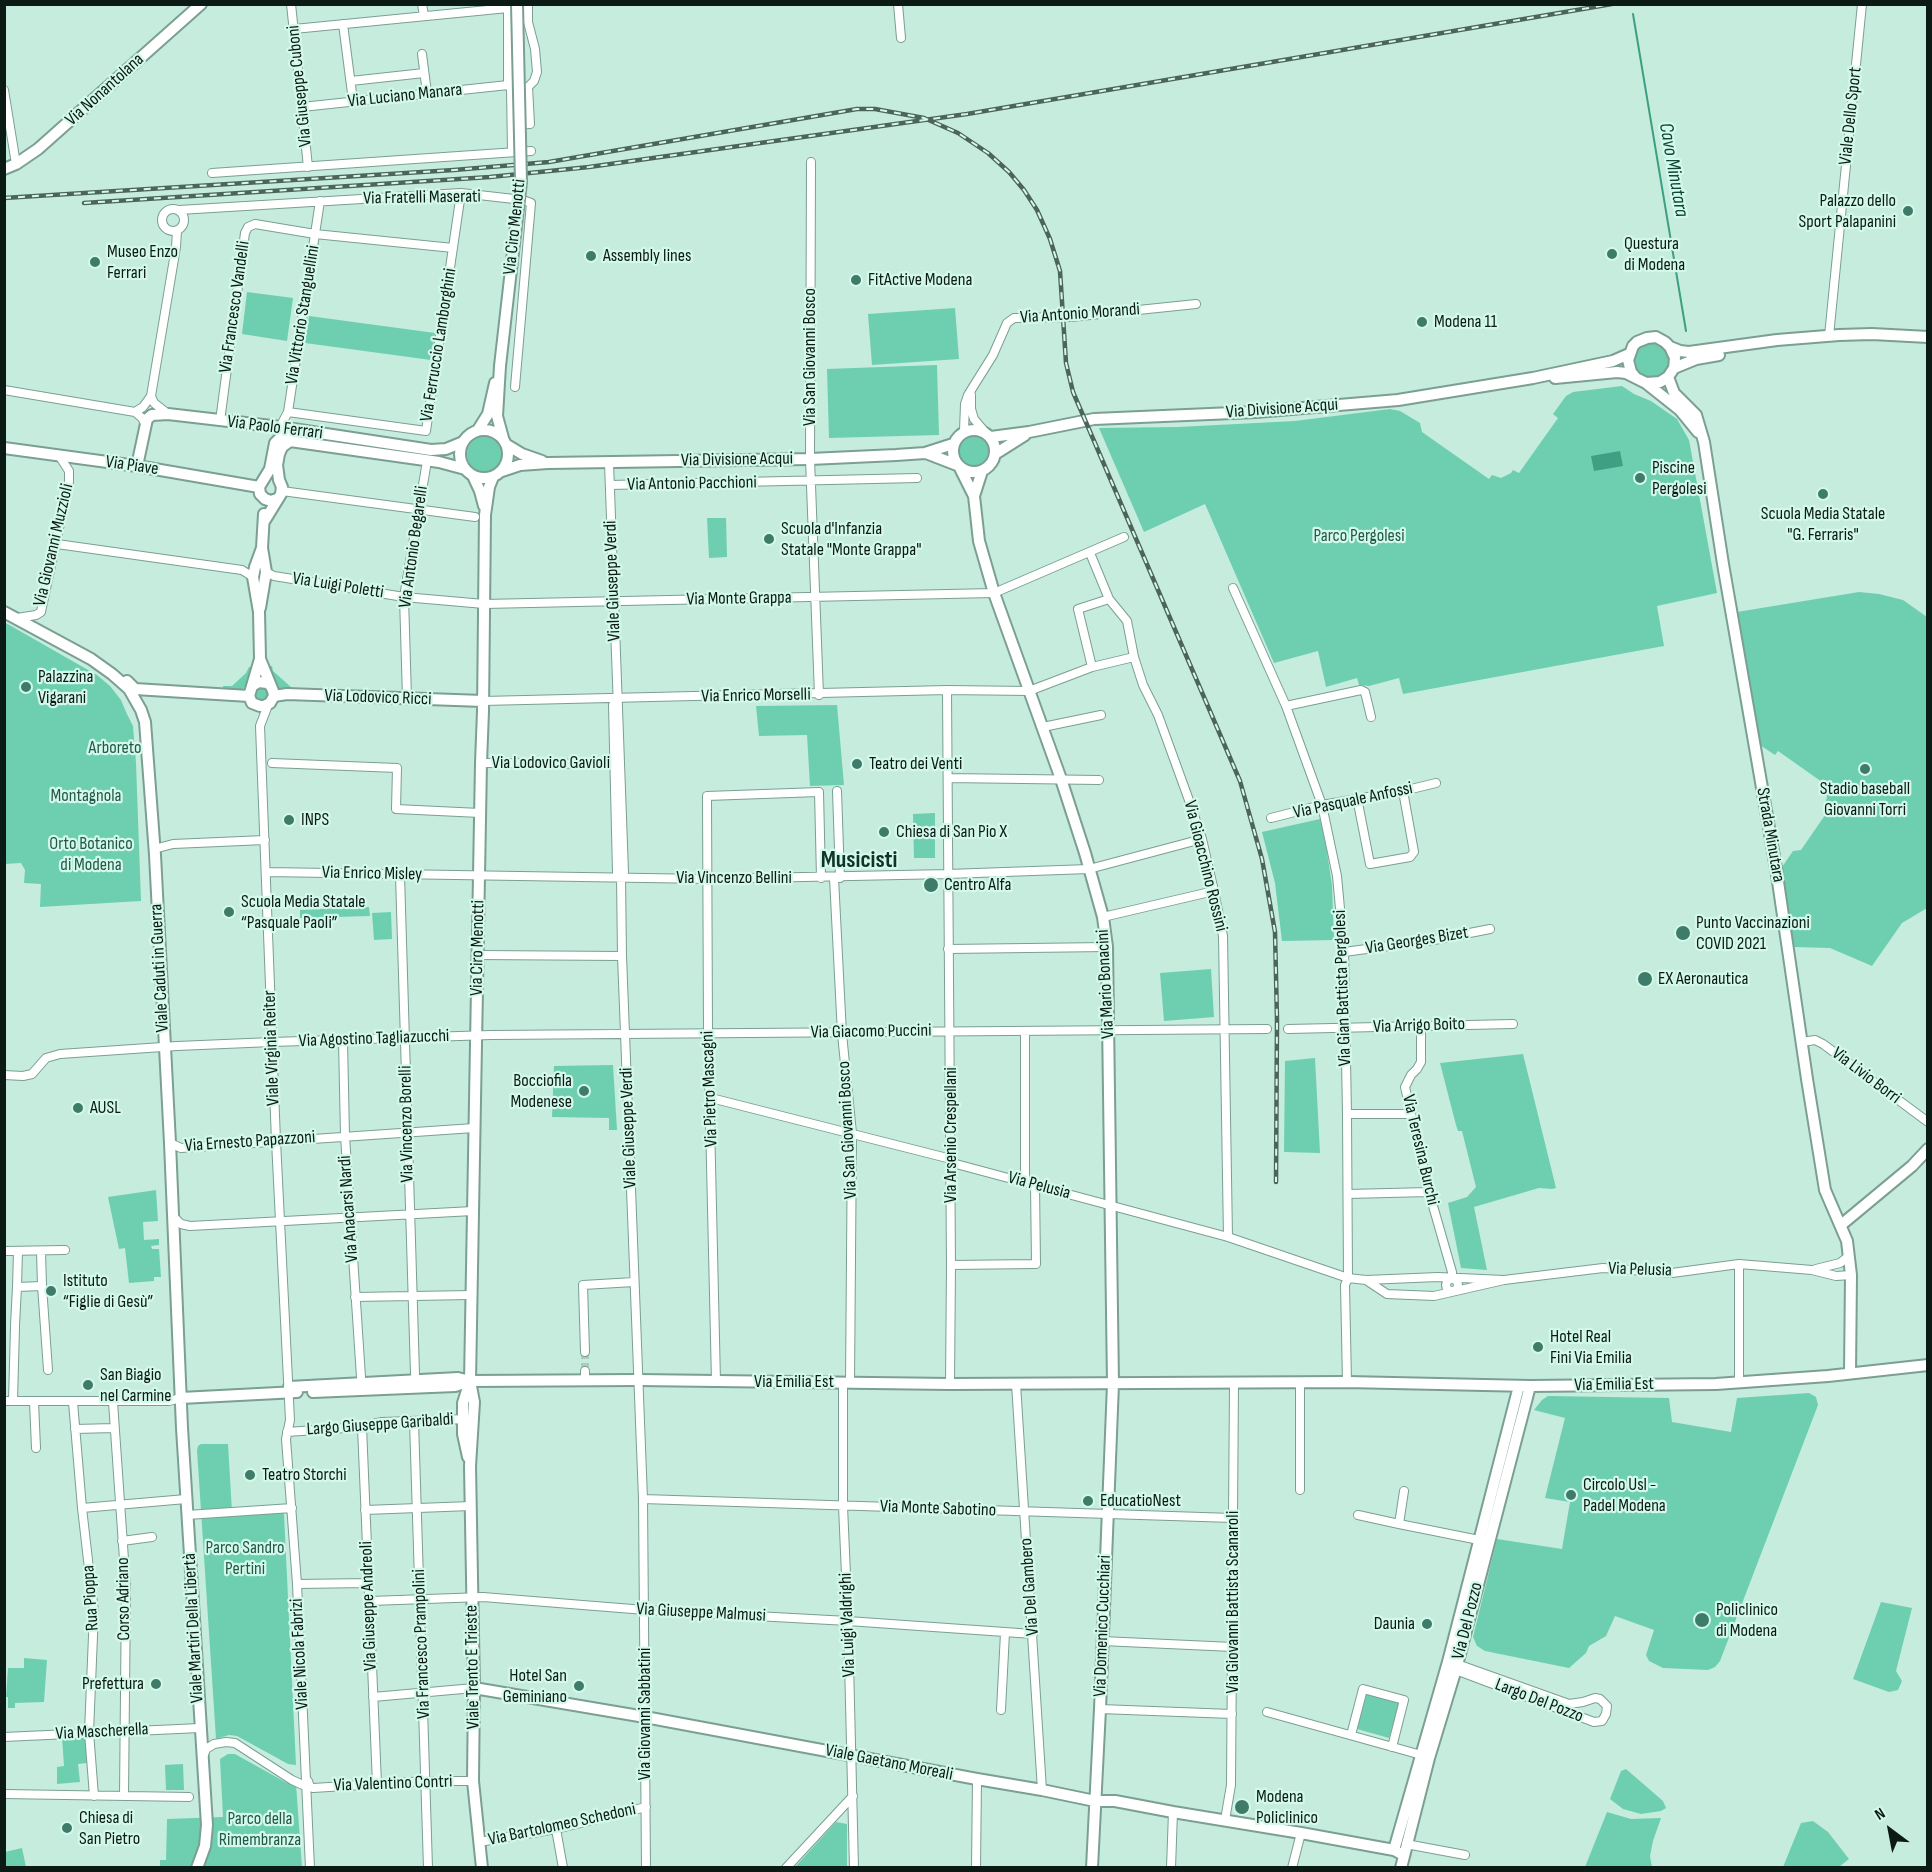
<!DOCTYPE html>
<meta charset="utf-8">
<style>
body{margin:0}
#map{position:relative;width:1932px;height:1872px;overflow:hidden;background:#c6ecde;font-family:"Sofia Sans Condensed",sans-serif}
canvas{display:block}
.frame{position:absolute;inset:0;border:6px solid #0c1a15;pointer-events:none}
.north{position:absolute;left:1860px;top:1800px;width:60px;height:60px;-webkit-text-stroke:4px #d3f9eb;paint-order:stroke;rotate:328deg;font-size:16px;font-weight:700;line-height:24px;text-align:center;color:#0c1a15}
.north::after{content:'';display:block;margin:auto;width:21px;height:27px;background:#0c1a15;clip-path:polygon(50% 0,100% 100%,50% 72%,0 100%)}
</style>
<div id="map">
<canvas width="1932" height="1872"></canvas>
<div class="frame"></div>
<div class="north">N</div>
</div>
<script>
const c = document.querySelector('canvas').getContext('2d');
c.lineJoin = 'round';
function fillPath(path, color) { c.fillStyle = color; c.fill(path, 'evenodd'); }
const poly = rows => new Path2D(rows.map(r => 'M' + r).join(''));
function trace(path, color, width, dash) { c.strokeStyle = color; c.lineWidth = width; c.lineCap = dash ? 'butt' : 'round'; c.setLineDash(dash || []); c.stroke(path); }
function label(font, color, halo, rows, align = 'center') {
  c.font = font + ' "Sofia Sans Condensed",sans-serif'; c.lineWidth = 4.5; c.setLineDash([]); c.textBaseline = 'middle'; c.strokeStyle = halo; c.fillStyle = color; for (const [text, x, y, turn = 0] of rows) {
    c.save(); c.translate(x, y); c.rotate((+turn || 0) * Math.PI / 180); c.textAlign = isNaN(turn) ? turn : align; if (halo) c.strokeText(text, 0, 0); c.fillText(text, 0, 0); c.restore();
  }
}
const green = poly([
 [247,292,293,298,287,341,242,334],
 [955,308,959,359,872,365,868,314],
 [309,316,435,333,431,360,305,343],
 '1634 361a18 18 0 1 1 36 0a18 18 0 1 1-36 0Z',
 [937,365,939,435,829,438,827,369],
 [1622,386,1634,394,1651,401,1677,419,1689,440,1717,593,1657,606,1664,646,1403,694,1399,678,1369,686,1359,685,1357,678,1326,687,1318,651,1274,663,1205,504,1144,532,1099,428,1178,427,1295,421,1390,409,1400,411,1420,423,1422,432,1489,479,1492,475,1501,478,1511,473,1513,470,1519,473,1558,418,1553,414,1566,396,1573,392],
 '956 451a18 18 0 1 1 36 0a18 18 0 1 1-36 0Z',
 '467 454a18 18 0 1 1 36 0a18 18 0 1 1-36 0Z',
 [707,518,726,518,727,557,709,558],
 [1859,592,1879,594,1903,600,1927,617,1927,908,1902,923,1872,966,1830,948,1794,947,1780,870,1793,851,1801,850,1832,805,1825,805,1827,797,1822,782,1778,751,1775,755,1757,743,1737,612],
 [4,622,97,675,110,686,121,700,126,712,133,726,136,763,141,901,40,907,41,884,24,883,25,870,21,863,5,864],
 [269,666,272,666,273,671,292,688,292,691,280,692,271,678],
 [249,667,252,668,249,681,243,689,223,689,223,686,232,686,246,673],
 [258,687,266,688,270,694,264,702,257,700,254,696,255,691],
 [837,705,844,785,810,786,807,735,759,736,756,706],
 [935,813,935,858,914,858,913,814],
 [1320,819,1326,846,1332,885,1334,940,1282,941,1275,883,1262,832],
 [369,907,370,916,300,918,300,910],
 [391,912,392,939,374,940,372,913],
 [1211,969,1214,1017,1164,1021,1160,973],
 [1523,1054,1556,1188,1552,1189,1539,1188,1474,1207,1487,1270,1461,1268,1448,1203,1467,1197,1476,1187,1462,1131,1458,1131,1456,1125,1440,1063],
 [1315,1058,1320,1153,1284,1152,1285,1061],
 [613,1065,617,1130,609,1130,609,1118,552,1117,554,1066],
 [156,1190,158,1221,143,1222,144,1240,159,1239,159,1245,151,1246,152,1249,159,1249,161,1277,154,1277,154,1281,129,1283,125,1248,119,1249,108,1197],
 [1809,1393,1816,1397,1818,1405,1720,1661,1715,1667,1708,1670,1663,1668,1649,1661,1646,1655,1654,1630,1615,1616,1606,1636,1589,1646,1586,1653,1569,1668,1485,1651,1477,1646,1473,1637,1497,1539,1562,1549,1570,1502,1545,1498,1565,1418,1534,1410,1542,1400,1548,1396,1669,1398,1672,1422,1731,1432,1737,1398],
 [201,1444,228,1444,232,1512,282,1512,284,1514,296,1765,288,1764,237,1736,229,1735,216,1739,197,1450,198,1446],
 [1881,1602,1912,1608,1896,1671,1902,1681,1898,1690,1889,1692,1853,1679],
 [24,1658,47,1660,44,1702,15,1703,15,1708,8,1708,8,1697,6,1697,8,1668,24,1668],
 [1367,1693,1400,1702,1389,1738,1357,1729],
 [85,1735,87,1763,78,1764,80,1782,57,1784,57,1767,64,1766,62,1737],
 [228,1754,235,1754,287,1783,296,1784,302,1867,160,1868,160,1860,166,1860,167,1819,223,1817,220,1759],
 [183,1764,184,1790,166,1790,165,1765],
 [1626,1769,1663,1801,1666,1808,1661,1811,1641,1814,1623,1809,1610,1799,1621,1771],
 [1607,1812,1631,1819,1661,1818,1653,1841,1650,1856,1652,1867,1585,1867],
 [1813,1821,1828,1832,1849,1859,1839,1867,1783,1867,1801,1823],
 [836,1822,847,1824,847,1867,795,1867],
 [22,1848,26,1867,5,1867,5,1852]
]);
const water = poly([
 [1620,451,1623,466,1594,471,1591,456]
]);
const stream = poly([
 [1633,14,1686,331]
]);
const streetTunnel = poly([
 [585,1371,585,1352]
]);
const street = poly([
 [291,4,308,167],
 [422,4,424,16],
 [898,4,901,38],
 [508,5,508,85,511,89,512,152],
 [343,24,353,101],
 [294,29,508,8],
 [422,54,427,93],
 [351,81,424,73],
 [515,88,528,87,534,81,537,72,535,49,528,22,528,4],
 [4,90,16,164],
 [302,107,508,85],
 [517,125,530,124,528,87],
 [811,162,810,459,819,695],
 [212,173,531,151],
 '162 220a11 11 0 1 1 22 0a11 11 0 1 1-22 0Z',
 [179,210,461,193,523,200,531,203,515,387],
 [1829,336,1862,4],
 [4,390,135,412,142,418,146,425],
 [971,395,971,409,974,419,985,432],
 [135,412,143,407,151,396],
 [288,412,426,431,461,193],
 [168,414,154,403,151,396,176,247,177,231],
 [220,421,245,233,248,227,255,224,315,234,453,248],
 [280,427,288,412,320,201],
 [964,431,965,404,968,395,993,355,1007,323,1014,318,1071,317,1196,304],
 [609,463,624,872,621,877,622,956,643,1499,646,1868],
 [610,485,917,478],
 [282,491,475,517],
 [57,544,242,570,253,577],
 [1090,553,1109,599,1127,621,1134,657,1143,685,1158,715,1190,803,1202,839,1214,891,1223,936,1228,1237],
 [266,572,274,576,404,597,484,604,994,593,1124,537],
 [1233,588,1286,706,1322,805,1337,876,1344,952,1347,1114,1348,1278,1345,1285,1347,1382],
 [17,618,36,615,41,612,42,607,69,482,69,471,60,457],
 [1092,667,1078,609,1109,599],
 [947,690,951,1265,950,1384],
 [407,698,404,597,426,467],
 [617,699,613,705,617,873,621,877],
 [483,701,947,690,1029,691,1092,667,1134,657],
 [268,705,260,726,276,1141,290,1420,286,1439,297,1584,310,1868],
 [1286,706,1361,690,1365,692,1371,717],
 [1043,727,1101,715],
 [272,763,397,768,396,809,480,813],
 [481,763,620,764],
 [948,778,1099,780],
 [837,791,840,878],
 [1357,798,1370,864,1410,857,1414,852,1403,791],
 [1271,818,1322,805,1403,791,1436,783],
 [154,849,173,844,265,840],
 [266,872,708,879,948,874,1089,869,1202,839],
 [400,875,415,1374],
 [834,878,842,1034,852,1133,850,1382],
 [1103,917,1214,891],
 [948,949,1107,947],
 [1344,952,1434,940,1490,929],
 [478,955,622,956],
 [1421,1025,1421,1062,1417,1069,1411,1075,1405,1087,1429,1192,1452,1272,1452,1279],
 [1288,1029,1513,1024],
 [1025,1032,1025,1182],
 [343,1040,345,1136,361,1377],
 [1802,1042,1815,1040,1823,1044,1928,1122],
 [4,1075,23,1076,32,1074,46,1058,60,1054,177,1046,272,1042,491,1035,1267,1029],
 [711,1098,951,1159,956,1164,1228,1237,1348,1278,1366,1280,1438,1277,1504,1280],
 [1347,1114,1411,1114],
 [170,1143,181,1148,474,1128],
 [1348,1194,1429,1192],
 [173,1216,181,1224,190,1226,473,1211],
 [4,1251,65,1250],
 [18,1251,17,1287,42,1286,41,1251],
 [1739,1264,1739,1383],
 [951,1265,1036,1264,1035,1185],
 [1816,1269,1840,1263,1849,1256],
 '1446 1285a6 6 0 1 1 12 0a6 6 0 1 1-12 0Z',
 [1366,1280,1387,1294,1434,1296,1504,1280,1603,1268,1672,1273,1739,1264,1812,1270,1836,1276,1851,1275],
 [42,1286,48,1370],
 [355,1297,471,1295],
 [15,1325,17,1287],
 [585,1352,583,1285,634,1282],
 [585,1371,585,1381],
 [716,1382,708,1033,707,796,819,792,821,878],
 [843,1382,843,1506,848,1621,854,1868],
 [1016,1384,1042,1790],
 [4,1401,169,1401,181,1398],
 [13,1401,15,1327],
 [34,1402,36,1448],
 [73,1402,82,1508,94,1612,89,1732,94,1796],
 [113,1402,126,1588,124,1796],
 [414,1421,428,1868],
 [362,1427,377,1784],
 [75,1429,114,1428],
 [287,1432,359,1427,382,1422,468,1419],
 [1300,1490,1300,1383],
 [1404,1491,1399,1524,1479,1540],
 [643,1499,1233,1518],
 [82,1508,186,1499],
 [365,1510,471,1506],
 [187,1515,292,1508],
 [1358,1515,1399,1524],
 [122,1541,152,1537],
 [297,1584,369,1583],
 [370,1601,483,1597,645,1610,848,1621,1033,1634],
 [1102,1641,1233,1647],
 [1453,1669,1594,1722,1602,1721,1606,1714,1607,1706,1600,1699,1595,1698,1583,1702,1569,1704,1457,1664],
 [373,1697,474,1688],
 [1100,1709,1232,1714],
 [1001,1710,1005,1633],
 [1267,1712,1425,1756],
 [1351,1735,1363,1689,1404,1700,1392,1747],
 [4,1737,200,1728],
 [203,1757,206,1749,214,1744,226,1742,235,1743,292,1780,303,1785,307,1780],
 [308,1781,310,1787,313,1788,427,1781,473,1781],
 [4,1794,189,1797],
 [1225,1820,1231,1785,1234,1383],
 [556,1829,563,1868],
 [479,1842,556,1829,646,1807],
 [1406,1844,1465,1855],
 [786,1868,853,1796],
 [976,1868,977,1779],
 [1171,1868,1173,1812],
 [1292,1868,1301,1833]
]);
const secondary = poly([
 [4,169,16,164,38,149,201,4],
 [1670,347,1680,351,1689,352,1777,340,1839,335,1872,334,1928,337],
 [500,366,497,416,503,438],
 [1674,368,1696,359,1719,355],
 [1668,377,1674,393,1696,415,1704,442,1723,564,1776,868,1807,1079,1825,1190,1847,1241,1851,1275,1850,1373],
 [1555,378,1617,372,1626,373,1646,383,1660,382,1668,377,1674,368,1675,358,1670,347,1665,342,1656,337,1647,338,1637,342,1633,346,1628,360,1631,372,1636,378],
 [1646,383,1680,410,1698,432],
 '953 451a21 21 0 1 1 42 0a21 21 0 1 1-42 0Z',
 '460 454a24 24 0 1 1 48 0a24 24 0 1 1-48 0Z',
 [478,430,488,414,495,383],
 [991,437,1029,432,1094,419,1256,412,1398,400,1533,378,1613,361,1629,354],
 [507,445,522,454,542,461],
 [4,448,137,466,259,487],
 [926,453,957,465],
 [995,454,1025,435],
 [137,466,147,419,152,415,168,414,280,427,431,450,446,449,463,442],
 [960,468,974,496,979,541,994,593,1061,779,1085,853,1103,917,1107,947,1113,1384,1100,1709,1092,1868],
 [502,471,520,465,548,463,810,459,896,455,925,453,953,444],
 [473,476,480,491,484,506],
 [974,496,982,471],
 [277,499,271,501,265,499,260,494,259,487,270,469,275,443,282,436,295,435],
 [265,520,281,494,282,487,279,480,277,465,279,454,282,447,290,441,439,462,465,469],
 [260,608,266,572,262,548,264,514],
 [4,612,91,659,112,674,129,689,141,710,145,722,155,855,170,1143,182,1428,207,1825,205,1846,197,1868],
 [260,659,273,691,274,696,270,703,264,706,260,706,252,703,249,696,252,686,259,682,267,683,270,685],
 [127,681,135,689,249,696],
 [252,686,260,659,259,612,253,577,255,567,262,548],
 [274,696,287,694,483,701],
 [1841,1225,1912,1166,1928,1149],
 [289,1387,458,1378,470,1381,638,1380,950,1384,1347,1382,1530,1386,1716,1384,1828,1376,1928,1365],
 [313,1392,455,1386,470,1381],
 [181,1398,297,1392],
 [468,1457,463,1434,463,1403,469,1384],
 [474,1688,645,1717,977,1779,1042,1790,1095,1801,1115,1801,1173,1812,1301,1833,1394,1850,1403,1855],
 [1394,1850,1448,1662,1519,1386],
 [482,1868,473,1781,474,1688,470,1466,474,1402,470,1381,481,763,483,711,485,515,489,487,493,477],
 [1401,1868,1429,1758,1456,1669,1530,1386]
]);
const rail = poly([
 [4,198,454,170,549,162,857,109,875,109,924,118,958,133,988,153,1009,172,1024,190,1037,210,1050,239,1060,271,1066,363,1073,392,1240,781,1262,859,1275,932,1277,1020,1276,1182],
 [84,203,490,177,589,167,967,114,1612,4]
]);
const secondaryBridge = poly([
 [500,366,521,182,517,4]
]);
const markers = [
 [1908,211,6,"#3e7c69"],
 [1612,254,6,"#3e7c69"],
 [591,256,6,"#3e7c69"],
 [95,262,6,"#3e7c69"],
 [856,280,6,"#3e7c69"],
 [1422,322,6,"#3e7c69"],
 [1640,478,6,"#3e7c69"],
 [1823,494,6,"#3e7c69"],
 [769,539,6,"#3e7c69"],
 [26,687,6,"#3e7c69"],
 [857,764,6,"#3e7c69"],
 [1865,769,6,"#3e7c69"],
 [289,820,6,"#3e7c69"],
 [884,832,6,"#3e7c69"],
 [931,885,8,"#3e7c69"],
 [229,912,6,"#3e7c69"],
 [1683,933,8,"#3e7c69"],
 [1645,979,8,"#3e7c69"],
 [584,1091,6,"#3e7c69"],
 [78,1108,6,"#3e7c69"],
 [51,1291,6,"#3e7c69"],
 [1538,1347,6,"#3e7c69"],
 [88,1385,6,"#3e7c69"],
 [250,1475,6,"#3e7c69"],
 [1571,1495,6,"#3e7c69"],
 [1088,1501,6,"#3e7c69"],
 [1702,1620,8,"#3e7c69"],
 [1427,1624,6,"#3e7c69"],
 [156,1684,6,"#3e7c69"],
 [579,1686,6,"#3e7c69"],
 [1242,1807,8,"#3e7c69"],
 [67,1828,6,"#3e7c69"]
];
const streetNames = [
 ["Via Giuseppe Cuboni",300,86,-96],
 ["Via Nonantolana",105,90,-42],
 ["Via Luciano Manara",405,96,-6],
 ["Viale Dello Sport",1851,116,-84],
 ["Via Fratelli Maserati",422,198,-1],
 ["Via Ciro Menotti",515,227,-84],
 ["Via Francesco Vandelli",235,307,-82],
 ["Via Antonio Morandi",1080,314,-4],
 ["Via Vittorio Stanguellini",303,315,-81],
 ["Via Ferruccio Lamborghini",439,345,-81],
 ["Via San Giovanni Bosco",810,357,-90],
 ["Via Divisione Acqui",1282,409,-4],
 ["Via Paolo Ferrari",275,428,7],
 ["Via Divisione Acqui",737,460,-1],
 ["Via Piave",132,466,8],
 ["Via Antonio Pacchioni",692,484,-1],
 ["Via Giovanni Muzzioli",54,545,-77],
 ["Via Antonio Begarelli",414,547,-82],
 ["Viale Giuseppe Verdi",613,581,-92],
 ["Via Luigi Poletti",338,586,9],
 ["Via Monte Grappa",739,599,-1],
 ["Via Enrico Morselli",756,696,-1],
 ["Via Lodovico Ricci",378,698,2],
 ["Via Lodovico Gavioli",551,763],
 ["Via Pasquale Anfossi",1353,801,-12],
 ["Strada Minutara",1770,835,80],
 ["Via Gioacchino Rossini",1205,866,76],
 ["Via Enrico Misley",372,874,1],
 ["Via Vincenzo Bellini",734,878],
 ["Via Georges Bizet",1417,941,-9],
 ["Via Ciro Menotti",478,948,-89],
 ["Viale Caduti in Guerra",160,968,-93],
 ["Via Mario Bonacini",1106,984,-93],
 ["Via Gian Battista Pergolesi",1343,988,-92],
 ["Via Arrigo Boito",1419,1026,-2],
 ["Via Giacomo Puccini",871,1032,-1],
 ["Via Agostino Tagliazucchi",374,1039,-2],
 ["Viale Virginia Reiter",272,1048,-92],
 ["Via Livio Borri",1866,1076,37],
 ["Via Pietro Mascagni",710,1089,-92],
 ["Via Vincenzo Borelli",407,1124,-91],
 ["Viale Giuseppe Verdi",629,1128,-92],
 ["Via San Giovanni Bosco",848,1130,-93],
 ["Via Arsenio Crespellani",951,1135,-90],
 ["Via Ernesto Papazzoni",250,1142,-4],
 ["Via Teresina Burchi",1420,1150,77],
 ["Via Pelusia",1039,1186,15],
 ["Via Anacarsi Nardi",349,1209,-94],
 ["Via Pelusia",1640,1270,2],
 ["Via Emilia Est",794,1382],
 ["Via Emilia Est",1614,1385,-1],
 ["Largo Giuseppe Garibaldi",380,1425,-4],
 ["Via Monte Sabotino",938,1509,2],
 ["Via Del Gambero",1030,1587,-94],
 ["Rua Pioppa",91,1598,-94],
 ["Corso Adriano",124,1599,-91],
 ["Via Giovanni Battista Scanaroli",1233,1602,-90],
 ["Via Giuseppe Andreoli",369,1606,-92],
 ["Via Giuseppe Malmusi",701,1613,3],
 ["Via Del Pozzo",1468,1621,-76],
 ["Via Luigi Valdrighi",848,1625,-92],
 ["Via Domenico Cucchiari",1103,1626,-88],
 ["Viale Martiri Della Libertà",194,1628,-93],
 ["Via Francesco Prampolini",422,1644,-92],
 ["Viale Nicola Fabrizi",300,1654,-93],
 ["Viale Trento E Trieste",473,1667,-91],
 ["Largo Del Pozzo",1539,1701,21],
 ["Via Giovanni Sabbatini",645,1714,-90],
 ["Via Mascherella",102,1732,-3],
 ["Viale Gaetano Moreali",889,1763,11],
 ["Via Valentino Contri",393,1784,-2],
 ["Via Bartolomeo Schedoni",562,1825,-12]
];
const poiNames = [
 ["Palazzo dello",1896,201,"right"],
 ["Sport Palapanini",1896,222,"right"],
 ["Questura",1624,244],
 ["di Modena",1624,265],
 ["Museo Enzo",107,252],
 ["Ferrari",107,273],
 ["Assembly lines",603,256],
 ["FitActive Modena",868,280],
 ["Modena 11",1434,322],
 ["Piscine",1652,468],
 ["Pergolesi",1652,489],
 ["Scuola Media Statale",1823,514,"center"],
 ["\"G. Ferraris\"",1823,535,"center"],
 ["Scuola d'Infanzia",781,529],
 ["Statale \"Monte Grappa\"",781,550],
 ["Palazzina",38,677],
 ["Vigarani",38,698],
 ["Teatro dei Venti",869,764],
 ["Stadio baseball",1865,789,"center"],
 ["Giovanni Torri",1865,810,"center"],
 ["INPS",301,820],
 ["Chiesa di San Pio X",896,832],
 ["Centro Alfa",944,885],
 ["Scuola Media Statale",241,902],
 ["“Pasquale Paoli”",241,923],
 ["Punto Vaccinazioni",1696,923],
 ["COVID 2021",1696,944],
 ["EX Aeronautica",1658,979],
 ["Bocciofila",572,1081,"right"],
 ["Modenese",572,1102,"right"],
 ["AUSL",90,1108],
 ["Istituto",63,1281],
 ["“Figlie di Gesù”",63,1302],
 ["Hotel Real",1550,1337],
 ["Fini Via Emilia",1550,1358],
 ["San Biagio",100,1375],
 ["nel Carmine",100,1396],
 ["Teatro Storchi",262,1475],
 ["Circolo Usl -",1583,1485],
 ["Padel Modena",1583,1506],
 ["EducatioNest",1100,1501],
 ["Policlinico",1716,1610],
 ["di Modena",1716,1631],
 ["Daunia",1415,1624,"right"],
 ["Hotel San",567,1676,"right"],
 ["Geminiano",567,1697,"right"],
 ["Prefettura",144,1684,"right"],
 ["Modena",1256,1797],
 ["Policlinico",1256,1818],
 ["Chiesa di",79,1818],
 ["San Pietro",79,1839]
];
const parkNames = [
 ["Parco Pergolesi",1359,536],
 ["Arboreto",115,748],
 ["Montagnola",86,796],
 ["Orto Botanico",91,844],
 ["di Modena",91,865],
 ["Parco Sandro",245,1548],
 ["Pertini",245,1569],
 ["Parco della",260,1819],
 ["Rimembranza",260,1840]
];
const waterNames = [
 ["Cavo Minutara",1673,170,80]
];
const districtNames = [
 ["Musicisti",859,861]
];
fillPath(green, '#6dcfb0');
fillPath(water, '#3e9f83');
trace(stream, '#3e9f83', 2);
trace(streetTunnel, '#aaccc0', 8, [8, 4]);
trace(street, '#7b9f92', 10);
trace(secondary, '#7b9f92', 14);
trace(street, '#fff', 8);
trace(secondary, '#fff', 10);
trace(rail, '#4d645b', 4.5);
trace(rail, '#d3f9eb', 2, [7]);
trace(secondaryBridge, '#7b9f92', 14, []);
trace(secondaryBridge, '#fff', 10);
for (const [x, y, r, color] of markers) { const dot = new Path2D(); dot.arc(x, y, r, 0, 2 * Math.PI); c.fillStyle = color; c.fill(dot); trace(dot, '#d3f9eb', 2); }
label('18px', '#0c1a15', '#d3f9eb', streetNames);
label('18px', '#0c1a15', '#d3f9eb', poiNames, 'left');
label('18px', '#235848', '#d3f9eb', parkNames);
label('italic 20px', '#0e4637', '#d3f9eb', waterNames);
label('bold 24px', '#113329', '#d3f9eb', districtNames);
</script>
